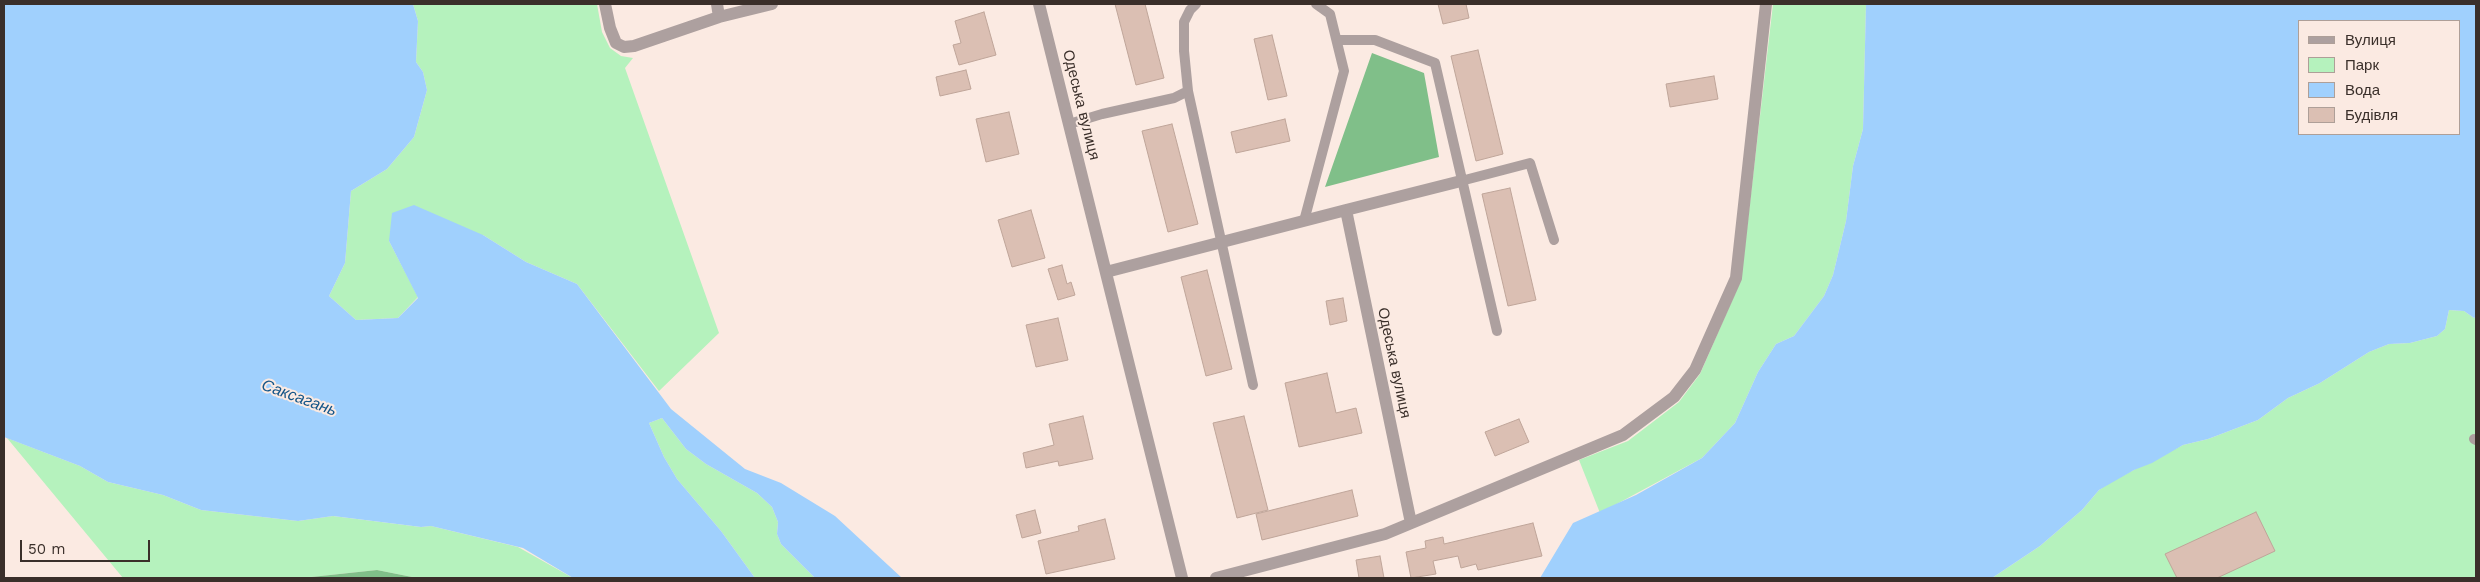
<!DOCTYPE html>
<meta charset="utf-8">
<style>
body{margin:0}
#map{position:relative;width:2480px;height:582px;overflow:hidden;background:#fbeae2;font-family:"Work Sans",sans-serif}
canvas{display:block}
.frame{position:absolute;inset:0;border:5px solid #3a2f2a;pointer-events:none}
.legend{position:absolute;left:2298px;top:20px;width:162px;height:115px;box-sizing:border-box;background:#fbeae2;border:1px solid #ae9f98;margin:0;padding:6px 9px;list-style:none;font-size:15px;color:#3a2f2a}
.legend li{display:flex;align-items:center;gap:10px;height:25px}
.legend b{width:25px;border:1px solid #ae9f98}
.scale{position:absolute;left:20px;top:540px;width:130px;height:22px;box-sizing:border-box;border:2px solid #3a2f2a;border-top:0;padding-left:6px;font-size:15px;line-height:18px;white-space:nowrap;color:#3a2f2a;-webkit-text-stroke:4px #fbeae2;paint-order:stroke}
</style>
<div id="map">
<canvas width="2480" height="582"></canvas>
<div class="frame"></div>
<ul class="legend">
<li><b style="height:6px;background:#ada09f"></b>Вулиця</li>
<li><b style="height:14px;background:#b5f2bd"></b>Парк</li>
<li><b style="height:14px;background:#a0d0fd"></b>Вода</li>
<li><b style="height:14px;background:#dbbfb3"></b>Будівля</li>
</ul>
<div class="scale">50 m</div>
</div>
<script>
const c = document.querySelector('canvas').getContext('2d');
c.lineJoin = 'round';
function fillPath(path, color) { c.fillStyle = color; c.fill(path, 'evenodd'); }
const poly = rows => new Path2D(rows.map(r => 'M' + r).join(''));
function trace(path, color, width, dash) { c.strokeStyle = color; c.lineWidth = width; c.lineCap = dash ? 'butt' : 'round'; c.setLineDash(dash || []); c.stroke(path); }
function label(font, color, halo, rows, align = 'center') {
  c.font = font + ' "Work Sans",sans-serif'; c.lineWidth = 4; c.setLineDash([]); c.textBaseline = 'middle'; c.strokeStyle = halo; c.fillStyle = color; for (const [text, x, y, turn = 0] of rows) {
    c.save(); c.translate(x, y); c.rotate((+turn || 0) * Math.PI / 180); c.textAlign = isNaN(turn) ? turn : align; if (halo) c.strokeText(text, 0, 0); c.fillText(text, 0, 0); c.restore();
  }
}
const green = poly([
 [413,4,597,4,602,32,610,48,621,56,633,58,625,68,719,333,659,391,577,284,526,262,483,235,389,241,418,297,398,318,356,320,329,296,345,263,351,191,387,169,414,137,427,90,423,72,416,62,418,21],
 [1773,4,1866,4,1863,129,1853,166,1846,221,1833,275,1824,296,1794,336,1776,344,1758,372,1735,423,1702,458,1600,513,1579,460,1628,441,1679,402,1700,374,1741,280],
 [2449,310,2464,311,2474,318,2476,317,2476,578,1992,578,2040,546,2082,510,2099,490,2112,481,2183,445,2208,439,2258,420,2288,398,2320,383,2369,352,2389,344,2410,343,2437,336,2445,329],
 [662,418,686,449,706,464,757,493,772,507,778,522,777,534,781,544,815,578,755,578,721,531,677,479,664,457,649,423],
 [7,438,80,466,108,482,163,495,201,510,298,521,333,516,421,527,431,526,518,547,573,578,417,578,377,570,302,578,123,578]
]);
const forest = poly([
 [1372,53,1424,73,1439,157,1325,187],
 [377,570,417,578,302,578]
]);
const water = poly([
 [4,4,413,4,418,21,416,62,423,72,427,90,414,137,387,169,351,191,345,263,329,296,356,320,398,318,418,298,389,241,392,213,414,205,483,235,526,262,577,284,671,409,745,469,781,483,835,516,902,578,815,578,781,544,777,534,778,522,772,507,757,493,706,464,686,449,662,418,649,423,664,457,677,479,721,531,755,578,573,578,523,548,431,526,421,527,333,516,298,521,201,510,163,495,108,482,80,466,4,437],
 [1866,4,2476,4,2476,317,2474,318,2464,311,2449,310,2445,329,2437,336,2410,343,2389,344,2369,352,2320,383,2288,398,2258,420,2208,439,2183,445,2152,463,2134,470,2099,490,2082,510,2040,546,1992,578,1540,578,1573,523,1636,495,1702,458,1735,423,1758,372,1776,344,1794,336,1824,296,1833,275,1846,221,1853,166,1863,129],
 [2299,21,2459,21,2459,134,2299,134]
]);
const building = poly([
 [1115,4,1145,4,1164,78,1136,85,1115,4],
 [1438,4,1466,4,1469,18,1443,24,1438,4],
 [984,12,996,55,959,65,953,45,961,43,955,21,984,12],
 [1272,35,1287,96,1268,100,1254,39,1272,35],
 [1478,50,1503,154,1476,161,1451,56,1478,50],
 [966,70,971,89,940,96,936,77,966,70],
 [1714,76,1718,99,1670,107,1666,84,1714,76],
 [1009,112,1019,154,986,162,976,119,1009,112],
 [1285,119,1290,141,1236,153,1231,132,1285,119],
 [1172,124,1198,224,1168,232,1142,131,1172,124],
 [1510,188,1536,300,1508,306,1482,194,1510,188],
 [1031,210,1045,258,1012,267,998,220,1031,210],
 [1062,265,1067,284,1071,282,1075,295,1058,300,1048,269,1062,265],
 [1207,270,1232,369,1206,376,1181,277,1207,270],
 [1343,298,1347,321,1330,325,1326,301,1343,298],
 [1058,318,1068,360,1036,367,1026,325,1058,318],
 [1327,373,1336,413,1356,408,1362,433,1299,447,1285,383,1327,373],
 [1083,416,1093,459,1059,466,1058,461,1026,468,1023,453,1054,445,1049,424,1083,416],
 [1244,416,1268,510,1237,518,1213,423,1244,416],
 [1519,419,1529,442,1495,456,1485,432,1519,419],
 [1352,490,1358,516,1262,540,1256,514,1352,490],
 [1035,510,1041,533,1022,538,1016,515,1035,510],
 [2256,512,2275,551,2217,578,2177,578,2165,554,2256,512],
 [1105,519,1115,559,1046,574,1038,541,1079,531,1078,526,1105,519],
 [1533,523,1542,556,1478,570,1476,564,1461,568,1458,556,1433,561,1436,574,1411,578,1406,552,1426,548,1425,541,1443,537,1444,544,1533,523],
 [1380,556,1384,578,1359,578,1356,560,1380,556]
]);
const service = poly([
 [1337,40,1375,40,1435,63,1497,331],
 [1188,91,1253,385],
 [1069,124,1102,114,1174,98,1188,91,1184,51,1184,22,1190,10,1196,4],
 [1461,181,1530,163,1554,240],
 [1304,221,1344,71,1330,14,1316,4],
 [2474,439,2476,440]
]);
const minor = poly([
 [605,4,610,28,616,43,624,47,634,46,719,17,772,4],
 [717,4,719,17],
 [1039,4,1182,578],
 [1106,272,1346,210],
 [1411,523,1346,210,1461,181],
 [1216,578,1385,534,1623,435,1674,397,1695,370,1736,278,1766,4]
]);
const streetNames = [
 ["Одеська вулиця",1081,105,76],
 ["Одеська вулиця",1394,363,78]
];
const waterNames = [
 ["Саксагань",299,398,20]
];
fillPath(green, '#b5f2bd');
fillPath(forest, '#80bf89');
fillPath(water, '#a0d0fd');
fillPath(building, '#dbbfb3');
trace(building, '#bfa599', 1);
trace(service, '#ada09f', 10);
trace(minor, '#ada09f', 12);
label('15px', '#3a2f2a', '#fbeae2', streetNames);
label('italic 16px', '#145588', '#fbeae2', waterNames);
</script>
